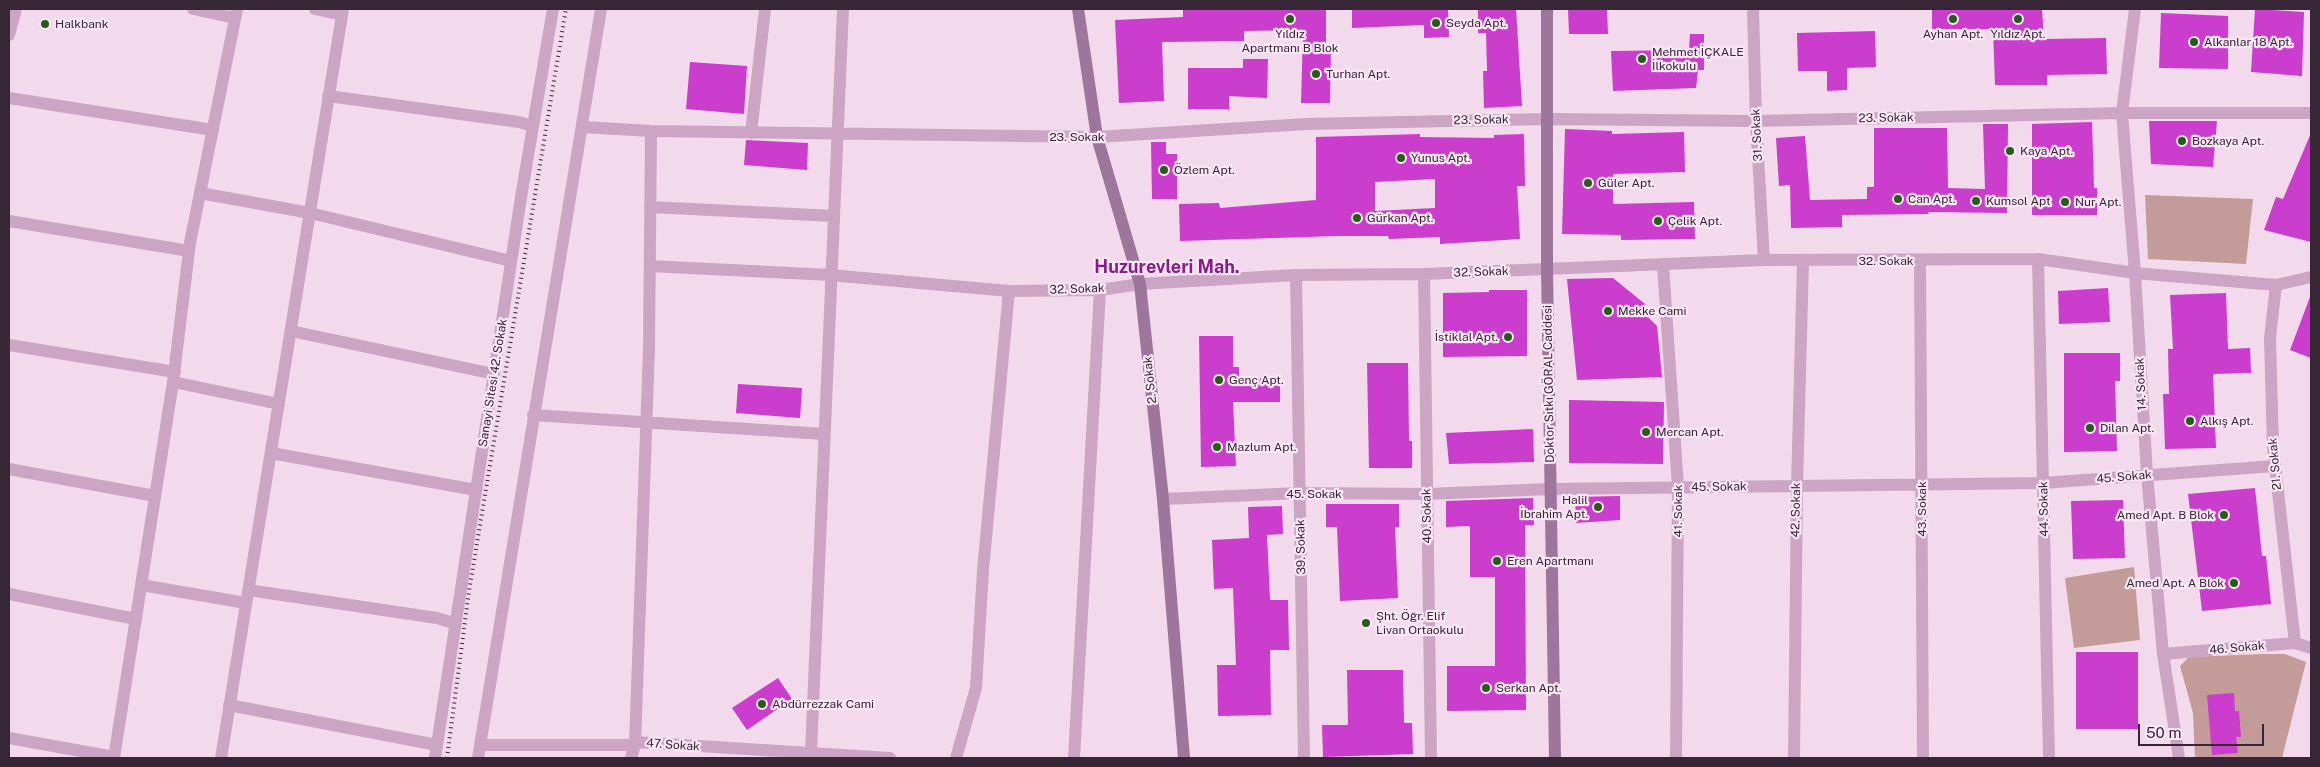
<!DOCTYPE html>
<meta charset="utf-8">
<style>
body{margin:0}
#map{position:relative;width:2320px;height:767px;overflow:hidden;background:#f3d9ec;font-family:"Public Sans",sans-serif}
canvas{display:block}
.frame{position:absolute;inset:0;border:10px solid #372736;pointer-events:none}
.scale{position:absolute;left:2138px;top:724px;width:126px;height:22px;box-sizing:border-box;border:2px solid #372736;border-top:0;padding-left:6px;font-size:15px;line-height:18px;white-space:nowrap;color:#372736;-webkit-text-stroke:4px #fae6f5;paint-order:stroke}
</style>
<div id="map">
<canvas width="2320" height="767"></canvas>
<div class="frame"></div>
<div class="scale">50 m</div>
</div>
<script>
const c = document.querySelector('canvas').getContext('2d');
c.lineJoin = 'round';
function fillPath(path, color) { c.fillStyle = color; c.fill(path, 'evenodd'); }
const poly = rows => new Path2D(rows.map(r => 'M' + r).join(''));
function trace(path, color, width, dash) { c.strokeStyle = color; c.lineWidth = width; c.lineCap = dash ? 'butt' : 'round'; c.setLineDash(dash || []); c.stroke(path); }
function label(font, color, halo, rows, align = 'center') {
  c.font = font + ' "Public Sans",sans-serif'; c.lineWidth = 4.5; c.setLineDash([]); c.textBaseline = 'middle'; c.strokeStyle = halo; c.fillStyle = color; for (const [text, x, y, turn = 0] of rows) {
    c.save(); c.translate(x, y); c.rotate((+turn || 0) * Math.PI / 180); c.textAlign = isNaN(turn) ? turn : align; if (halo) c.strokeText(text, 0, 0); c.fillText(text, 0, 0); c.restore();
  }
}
const green = poly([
 [2145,195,2253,199,2246,264,2148,259],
 [2134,567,2140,640,2074,648,2065,578],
 [2263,654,2285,654,2306,662,2282,758,2195,758,2193,713,2180,666,2189,657]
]);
const building = poly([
 [1183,9,1326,9,1326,46,1331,46,1330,103,1301,103,1303,30,1244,31,1244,41,1162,42,1164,101,1119,103,1115,20,1183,17],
 [1352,9,1448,9,1449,37,1424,38,1424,25,1352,28],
 [1478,9,1516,9,1522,106,1484,108,1483,71,1487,71,1486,33,1478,33],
 [1568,9,1607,9,1608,34,1569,34],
 [1932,9,2042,9,2044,39,2106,38,2107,74,2047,75,2047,85,1995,85,1993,29,1932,29],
 [2255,9,2304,12,2302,76,2251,72],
 [2161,13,2228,16,2228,69,2159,68],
 [1875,31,1876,67,1847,68,1847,90,1827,91,1827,71,1798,71,1797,33],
 [1690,34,1704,34,1704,70,1698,70,1696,88,1613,91,1611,51,1689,50],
 [1243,59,1268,59,1267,98,1229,96,1229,109,1188,109,1188,68,1243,68],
 [690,62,747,66,744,114,686,109],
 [2149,121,2217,121,2213,167,2151,164],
 [2092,122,2094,188,2097,188,2097,215,2032,215,2032,124],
 [1983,124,2008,124,2007,213,1928,212,1929,214,1842,215,1842,227,1791,228,1790,185,1779,186,1776,138,1805,136,1810,200,1867,199,1867,187,1874,187,1874,128,1947,128,1948,188,1985,189],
 [1565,129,1612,131,1612,134,1684,132,1685,172,1613,174,1613,204,1694,202,1695,239,1621,240,1621,235,1562,234],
 [2311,133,2311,242,2264,230,2276,197,2283,199],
 [1420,134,1420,137,1494,138,1494,135,1524,134,1525,186,1517,186,1520,239,1440,244,1440,237,1389,239,1388,236,1337,236,1180,241,1179,204,1219,203,1220,208,1316,200,1316,137],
 [1435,179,1435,208,1375,211,1375,182],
 [746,140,808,143,807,170,744,165],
 [1151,142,1166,142,1166,154,1177,154,1177,199,1152,199],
 [1613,278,1645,304,1648,317,1657,326,1662,377,1577,380,1567,279],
 [2108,288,2110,322,2059,324,2058,291],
 [1489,290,1527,290,1527,356,1443,357,1443,293,1489,292],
 [2226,293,2228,349,2250,348,2251,373,2213,374,2216,448,2165,449,2163,394,2169,394,2168,349,2173,349,2170,295],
 [2310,297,2311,297,2311,358,2290,350],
 [1199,336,1233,336,1233,367,1239,367,1239,379,1280,378,1280,402,1233,402,1236,466,1201,467],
 [2064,353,2120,353,2120,381,2115,381,2117,451,2064,452],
 [1367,363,1408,363,1409,441,1412,441,1412,468,1369,468],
 [738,384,802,388,800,418,736,413],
 [1569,400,1664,402,1663,464,1569,463],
 [1533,429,1534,462,1449,464,1446,433],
 [2255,488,2262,556,2266,556,2271,604,2202,611,2188,494],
 [1620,496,1620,520,1576,523,1575,497],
 [1533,498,1534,525,1525,525,1526,710,1447,711,1447,666,1495,666,1495,577,1470,577,1470,526,1446,527,1446,501],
 [2123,500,2125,558,2073,559,2071,501],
 [1326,504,1399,504,1399,527,1395,527,1398,598,1340,601,1337,527,1326,527],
 [1282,506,1283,534,1267,535,1270,600,1288,600,1289,650,1270,650,1271,715,1218,716,1217,665,1236,665,1233,588,1214,589,1212,540,1249,538,1248,507],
 [2076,652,2138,652,2138,729,2076,729],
 [1347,670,1403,670,1404,723,1412,723,1413,754,1323,757,1322,725,1348,725],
 [778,678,792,699,747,730,732,708],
 [2234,693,2235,711,2239,711,2241,737,2236,737,2238,753,2212,755,2207,695]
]);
const street = poly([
 [193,9,235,18],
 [315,9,342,15],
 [1753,9,1756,121,1764,260],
 [2135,9,2122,113,2135,273,2147,474,2163,654,2179,758],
 [9,35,16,9],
 [328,96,519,122,533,126],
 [9,98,213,130],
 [583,127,651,131,1097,137,1306,124,1547,119,1756,121,2122,113,2311,113],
 [751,133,765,9],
 [200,193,310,213,511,261],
 [650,207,834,216],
 [9,221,189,251],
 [2038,259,2049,758],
 [1920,261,1923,758],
 [1663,265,1678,487,1676,758],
 [650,266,830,275,1009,291,1100,290,1140,284,1296,275,1424,274,1764,260,2038,259,2135,273,2276,285,2311,277],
 [1424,274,1431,758],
 [1296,275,1304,758],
 [2276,285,2270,338,2273,447,2295,643],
 [291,331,494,374],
 [9,345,175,372],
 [173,382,279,404],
 [533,415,824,434],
 [271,453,476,490],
 [9,469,155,496],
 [1163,499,1301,493,1427,494,1551,489,2043,483,2275,466],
 [141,585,246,603],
 [248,590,437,618,456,624],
 [9,594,136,619],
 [2163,654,2295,643,2311,648],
 [229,705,437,745],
 [9,738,114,757],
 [635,742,890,758],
 [480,745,635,745],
 [811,752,843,9],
 [114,758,173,382,190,243,237,9],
 [221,758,343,9],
 [435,758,522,191,553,9],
 [478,758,601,9],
 [631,758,635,745,649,348,651,131],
 [956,758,976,688,983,570,1009,291],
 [1074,758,1100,290],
 [1794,758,1797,486,1803,261]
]);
const secondary = poly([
 [1078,9,1097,137,1140,284,1163,499,1184,758],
 [1547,9,1547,269,1555,758]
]);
const rail = poly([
 [447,758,469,591,566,9]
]);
const markers = [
 [1290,19,5,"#265b1a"],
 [1953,19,5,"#265b1a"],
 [2018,19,5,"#265b1a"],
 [1436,23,5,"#265b1a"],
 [45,24,5,"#265b1a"],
 [2194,42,5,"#265b1a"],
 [1642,59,5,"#265b1a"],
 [1316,74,5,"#265b1a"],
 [2182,141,5,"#265b1a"],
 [2010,151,5,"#265b1a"],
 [1401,158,5,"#265b1a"],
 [1164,170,5,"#265b1a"],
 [1588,183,5,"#265b1a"],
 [1898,199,5,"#265b1a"],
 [1976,201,5,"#265b1a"],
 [2065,202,5,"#265b1a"],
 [1357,218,5,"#265b1a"],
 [1658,221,5,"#265b1a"],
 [1608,311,5,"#265b1a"],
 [1508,337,5,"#265b1a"],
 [1219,380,5,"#265b1a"],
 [2190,421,5,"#265b1a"],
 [2090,428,5,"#265b1a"],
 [1646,432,5,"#265b1a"],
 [1217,447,5,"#265b1a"],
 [1598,507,5,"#265b1a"],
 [2224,515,5,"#265b1a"],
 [1497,561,5,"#265b1a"],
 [2234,583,5,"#265b1a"],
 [1366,623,5,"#265b1a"],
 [1486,688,5,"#265b1a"],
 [762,704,5,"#265b1a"]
];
const poiNames = [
 ["Seyda Apt.",1446,23],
 ["Halkbank",55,24],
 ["Yıldız",1290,34,"center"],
 ["Apartmanı B Blok",1290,48,"center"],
 ["Ayhan Apt.",1953,34,"center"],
 ["Yıldız Apt.",2018,34,"center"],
 ["Alkanlar 18 Apt.",2204,42],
 ["Mehmet İÇKALE",1652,52],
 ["İlkokulu",1652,66],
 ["Turhan Apt.",1326,74],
 ["Bozkaya Apt.",2192,141],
 ["Kaya Apt.",2020,151],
 ["Yunus Apt.",1411,158],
 ["Özlem Apt.",1174,170],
 ["Güler Apt.",1598,183],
 ["Can Apt.",1908,199],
 ["Kumsol Apt",1986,201],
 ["Nur Apt.",2075,202],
 ["Gürkan Apt.",1367,218],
 ["Çelik Apt.",1668,221],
 ["Mekke Cami",1618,311],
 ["İstiklal Apt.",1498,337,"right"],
 ["Genç Apt.",1229,380],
 ["Alkış Apt.",2200,421],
 ["Dilan Apt.",2100,428],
 ["Mercan Apt.",1656,432],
 ["Mazlum Apt.",1227,447],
 ["Halil",1588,500,"right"],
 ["İbrahim Apt.",1588,514,"right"],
 ["Amed Apt. B Blok",2214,515,"right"],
 ["Eren Apartmanı",1507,561],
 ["Amed Apt. A Blok",2224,583,"right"],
 ["Şht. Öğr. Elif",1376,616],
 ["Livan Ortaokulu",1376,630],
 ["Serkan Apt.",1496,688],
 ["Abdürrezzak Cami",772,704]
];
const streetNames = [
 ["23. Sokak",1886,118,-1],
 ["23. Sokak",1481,120,-1],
 ["31. Sokak",1757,135,-93],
 ["23. Sokak",1077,137],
 ["32. Sokak",1886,261],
 ["32. Sokak",1481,272,-2],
 ["32. Sokak",1077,289,-2],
 ["2. Sokak",1150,380,-96],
 ["Sanayi Sitesi 42. Sokak",493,383,-81],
 ["Doktor Sıtkı GÖRAL Caddesi",1549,384,-91],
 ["14. Sokak",2141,384,-93],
 ["21. Sokak",2275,464,-95],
 ["45. Sokak",2124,477,-5],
 ["45. Sokak",1719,487,-1],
 ["45. Sokak",1314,494],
 ["43. Sokak",1922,509,-90],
 ["44. Sokak",2044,509,-91],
 ["42. Sokak",1796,510,-89],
 ["41. Sokak",1678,511,-90],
 ["40. Sokak",1427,516,-91],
 ["39. Sokak",1301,547,-91],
 ["46. Sokak",2237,648,-5],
 ["47. Sokak",673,745,4]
];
const districtNames = [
 ["Huzurevleri Mah.",1167,267]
];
fillPath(green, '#c39c99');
fillPath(building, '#cb3dcd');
trace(street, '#cca5c4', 12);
trace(secondary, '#9f769b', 12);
trace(rail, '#372736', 4, [1, 4]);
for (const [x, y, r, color] of markers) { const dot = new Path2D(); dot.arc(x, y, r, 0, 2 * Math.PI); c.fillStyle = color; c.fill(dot); trace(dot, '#fae6f5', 2); }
label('12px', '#372736', '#fae6f5', poiNames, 'left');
label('12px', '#372736', '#fae6f5', streetNames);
label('bold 18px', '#881b8b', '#fae6f5', districtNames);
</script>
